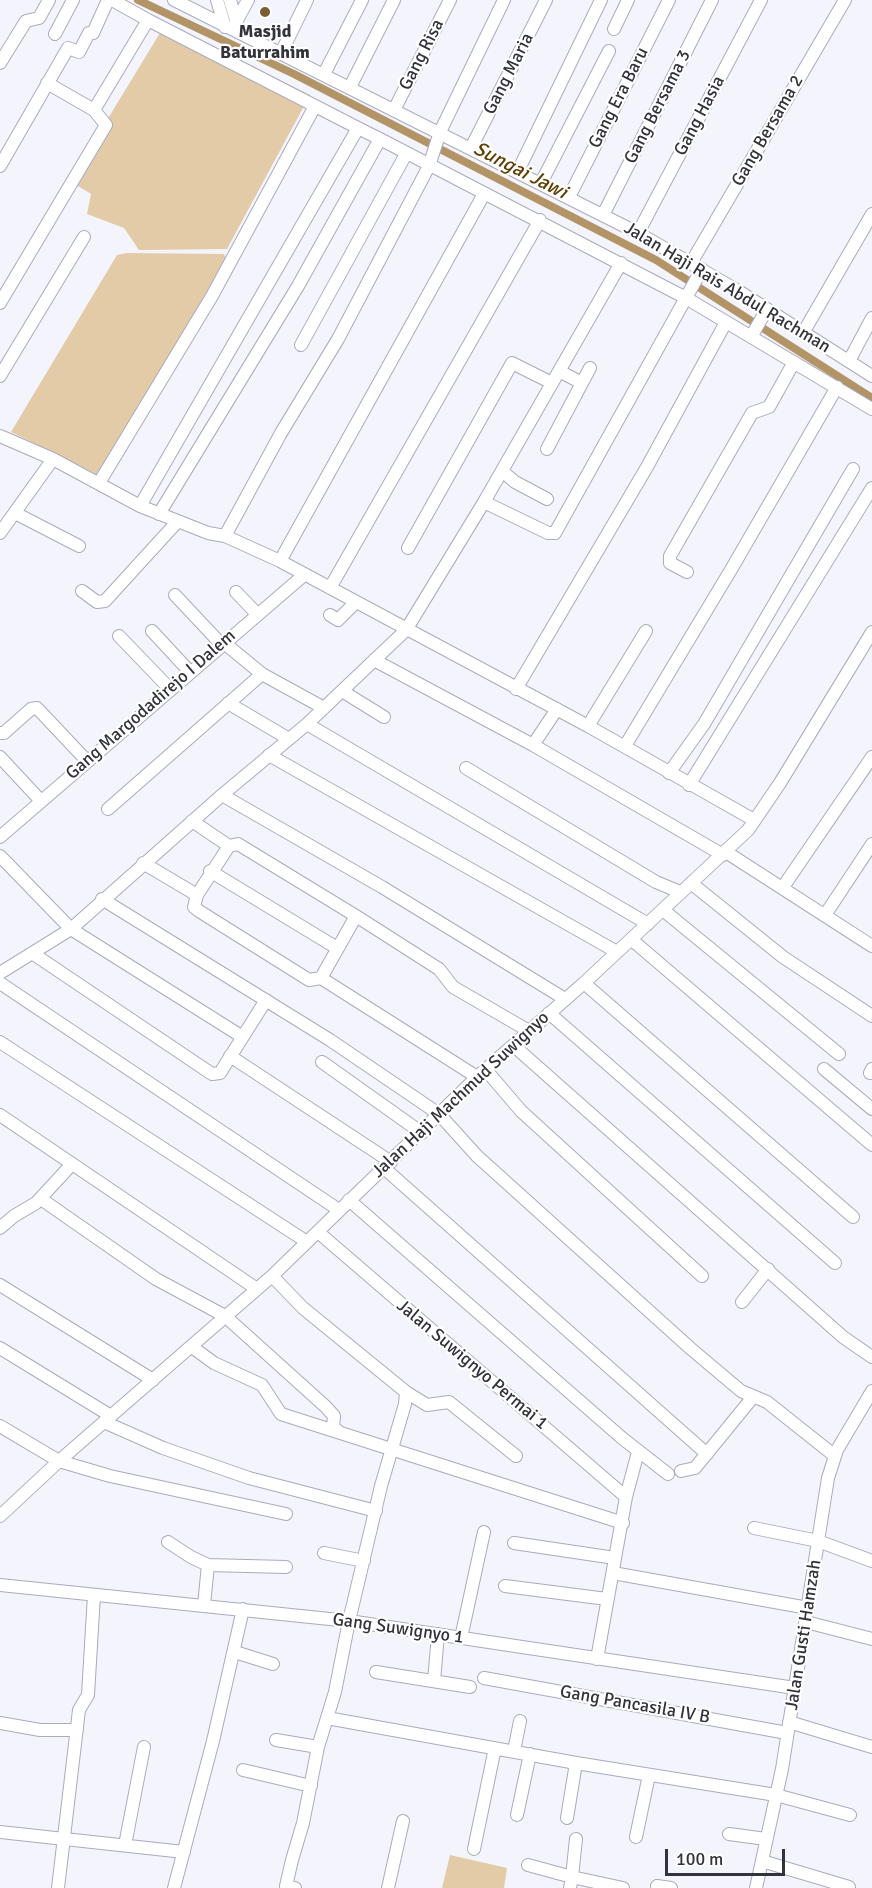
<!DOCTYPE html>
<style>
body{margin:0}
#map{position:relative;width:872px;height:1888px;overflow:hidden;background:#f3f4fc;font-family:Signika,sans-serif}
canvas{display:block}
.scale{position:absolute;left:665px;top:1849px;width:120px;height:27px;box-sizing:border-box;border:3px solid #32333b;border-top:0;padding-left:8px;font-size:18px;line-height:21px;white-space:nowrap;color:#32333b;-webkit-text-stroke:4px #fff;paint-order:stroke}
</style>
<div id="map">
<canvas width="872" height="1888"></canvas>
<div class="scale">100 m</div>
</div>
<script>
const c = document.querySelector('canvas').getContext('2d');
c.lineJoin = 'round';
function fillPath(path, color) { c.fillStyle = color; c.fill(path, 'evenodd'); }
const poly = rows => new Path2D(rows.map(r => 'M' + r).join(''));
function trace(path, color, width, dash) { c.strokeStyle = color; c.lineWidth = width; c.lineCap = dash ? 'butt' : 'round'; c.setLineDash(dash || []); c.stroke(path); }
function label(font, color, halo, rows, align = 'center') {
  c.font = font + ' Signika,sans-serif'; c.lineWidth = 4.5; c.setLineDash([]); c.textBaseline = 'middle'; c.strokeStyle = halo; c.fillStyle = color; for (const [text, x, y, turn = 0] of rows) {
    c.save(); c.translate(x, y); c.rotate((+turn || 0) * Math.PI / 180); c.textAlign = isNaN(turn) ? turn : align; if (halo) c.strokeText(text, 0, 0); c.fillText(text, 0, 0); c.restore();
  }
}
const green = poly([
 [166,23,310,95,227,249,139,250,124,228,87,214,91,194,70,181],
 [127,253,224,254,228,264,102,477,11,432,117,255],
 [450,1855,507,1868,504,1888,442,1888]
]);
const canal = poly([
 [138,0,294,74,656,260,872,398]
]);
const minor = poly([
 [174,0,638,233,740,292,872,376],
 [217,0,225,27],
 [230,0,240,33],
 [148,20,358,128],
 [237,20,248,0],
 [614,29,628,0],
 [55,34,73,0],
 [281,53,307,0],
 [0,63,26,21,39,18,49,0],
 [324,74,362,0],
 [350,87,394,0],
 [94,110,148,20,112,0],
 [394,110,450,0],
 [380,139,686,298,872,409],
 [471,148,546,0],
 [0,166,68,48,79,52,89,33,93,33,108,0],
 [518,171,601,0],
 [541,183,609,51],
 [569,197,669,0],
 [603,215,712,0],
 [638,233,761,0],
 [691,263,845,0],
 [0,303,106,125,94,110,47,83],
 [803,333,872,214],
 [751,337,767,309],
 [301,345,406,154],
 [849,361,872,318],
 [0,376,84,237],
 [582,383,590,368],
 [0,436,53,459,140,506,208,533,225,536,280,561,588,726,754,820],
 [547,449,582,383,559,371],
 [502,471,515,482,547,499],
 [99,483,212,296,315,106],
 [484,502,548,533,555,533,702,269],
 [140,506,358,128,380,139,298,286,159,514],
 [15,513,79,546],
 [0,533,53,459],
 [225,536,281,433,338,339,429,166,440,132,504,0],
 [408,548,512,363,552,383],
 [280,561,484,194],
 [687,572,670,563,670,556,752,413,769,407,794,362],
 [330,588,540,220],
 [82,591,97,602,105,601,178,521],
 [236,592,257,614],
 [175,595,221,644],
 [330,615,338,620,356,602],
 [152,631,190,672],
 [119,636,170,689],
 [223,642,262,674,324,708],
 [374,660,533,745,723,855],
 [516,689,647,467,726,322],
 [342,691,384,717],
 [228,703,289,739],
 [307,724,648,924],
 [588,726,646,631],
 [0,733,4,733,31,709,37,708,87,761],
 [533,745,557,709],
 [625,746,732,568,837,387],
 [269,755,617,952],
 [0,757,41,801],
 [466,768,656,882,680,892],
 [669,773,704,724,853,469],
 [689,785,872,488],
 [222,795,382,887,565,999],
 [108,809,262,674],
 [192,821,229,846],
 [0,837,304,575],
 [726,852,872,946],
 [0,856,71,929,241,1036],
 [143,863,197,895,194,907,199,911,309,980,321,978,477,1077],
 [210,871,337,948],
 [691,883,783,957,872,1016],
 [783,887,872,757],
 [197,895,229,846,238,844,356,916,439,969,453,987,529,1031],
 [102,899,330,1040,439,1114,477,1156,690,1348,741,1391,767,1402,835,1456],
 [663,910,839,1054],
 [825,915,872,844],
 [632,940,872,1145],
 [32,953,212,1074,220,1073,266,1000],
 [0,973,71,929,222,795,307,724,406,630,484,502,621,263],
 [321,978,356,916],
 [0,983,339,1210],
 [584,983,853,1217],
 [549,1013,835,1263],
 [0,1042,307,1242],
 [514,1046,843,1337,872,1357],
 [230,1056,391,1162],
 [322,1062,422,1133],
 [824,1069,872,1109],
 [486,1070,521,1111,702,1276],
 [870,1073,872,1069],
 [0,1115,257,1289],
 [384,1168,707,1454],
 [41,1199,156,1279,225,1316,326,1407,334,1416,333,1427,338,1431],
 [349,1200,622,1438,668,1474],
 [0,1228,14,1216,36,1203,72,1164],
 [318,1232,626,1497],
 [272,1276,303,1308,406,1392,405,1404,381,1486,349,1621,335,1692,318,1747,303,1823,292,1860,286,1886,295,1888],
 [0,1285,153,1380],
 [742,1302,768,1269],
 [192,1347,214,1363,262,1385,281,1414,623,1523],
 [0,1348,111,1416],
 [406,1392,427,1405,449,1402,516,1456],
 [104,1422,163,1448,249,1478,376,1511],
 [0,1426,59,1461,110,1476,286,1514],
 [681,1471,695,1468,753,1397],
 [0,1516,59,1461,272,1276,477,1077,584,983,748,830,780,783,872,632],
 [754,1528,818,1541,872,1561],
 [168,1542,191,1557,208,1565,204,1605],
 [514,1543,615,1558],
 [324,1553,364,1561],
 [208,1565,286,1567],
 [613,1573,808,1608],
 [0,1585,349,1621,795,1688],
 [505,1586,607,1599],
 [806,1622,872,1639],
 [461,1638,484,1532],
 [235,1652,273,1664],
 [597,1659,626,1497,638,1452],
 [376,1672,470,1687],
 [484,1678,787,1733],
 [434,1681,438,1634],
 [327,1718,576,1763,776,1795,850,1815],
 [789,1722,872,1747],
 [0,1723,40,1730,77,1730],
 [276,1740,318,1747],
 [514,1751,520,1721],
 [243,1770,311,1786],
 [517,1815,530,1754],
 [567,1818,576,1763],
 [0,1832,184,1852],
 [729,1834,766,1839],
 [636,1837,649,1775],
 [576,1839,572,1877,623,1888],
 [125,1845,144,1747],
 [474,1849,495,1748],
 [762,1861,849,1887],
 [528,1865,572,1877,570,1888],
 [657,1886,671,1888],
 [58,1888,79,1710,88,1695,94,1595],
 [174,1888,213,1741,243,1609],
 [388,1888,403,1821],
 [756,1888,782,1769,828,1478,837,1450,872,1391]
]);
const markers = [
 [265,12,6,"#7a5d30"]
];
const poiNames = [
 ["Masjid",265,32],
 ["Baturrahim",265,53]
];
const streetNames = [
 ["Gang Risa",422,55,-63],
 ["Gang Maria",509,74,-63],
 ["Gang Era Baru",619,98,-63],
 ["Gang Bersama 3",658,107,-63],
 ["Gang Hasia",700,116,-62],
 ["Gang Bersama 2",768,131,-60],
 ["Jalan Haji Rais Abdul Rachman",727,288,31],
 ["Gang Margodadirejo I Dalem",151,705,-41],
 ["Jalan Haji Machmud Suwignyo",461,1095,-43],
 ["Jalan Suwignyo Permai 1",472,1365,40],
 ["Gang Suwignyo 1",398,1629,8],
 ["Jalan Gusti Hamzah",804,1635,-81],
 ["Gang Pancasila IV B",635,1705,10]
];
const waterNames = [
 ["Sungai Jawi",520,171,27]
];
fillPath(green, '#e3cba8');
trace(canal, '#b29467', 8);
trace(minor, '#a9abbe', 14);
trace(minor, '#fff', 12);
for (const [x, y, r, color] of markers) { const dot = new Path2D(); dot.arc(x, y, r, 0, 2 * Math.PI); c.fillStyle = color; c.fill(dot); trace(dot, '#fff', 2); }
label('bold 18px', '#32333b', '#fff', poiNames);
label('18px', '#32333b', '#fff', streetNames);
label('italic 20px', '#5f4005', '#fff', waterNames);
</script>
